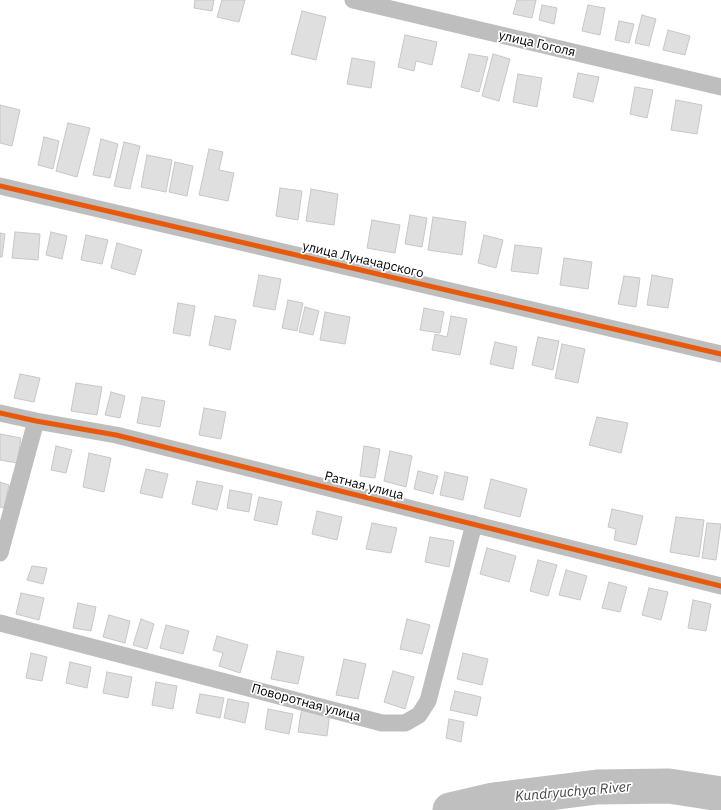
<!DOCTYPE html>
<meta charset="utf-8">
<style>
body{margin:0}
canvas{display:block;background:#fff}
</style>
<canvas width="721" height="810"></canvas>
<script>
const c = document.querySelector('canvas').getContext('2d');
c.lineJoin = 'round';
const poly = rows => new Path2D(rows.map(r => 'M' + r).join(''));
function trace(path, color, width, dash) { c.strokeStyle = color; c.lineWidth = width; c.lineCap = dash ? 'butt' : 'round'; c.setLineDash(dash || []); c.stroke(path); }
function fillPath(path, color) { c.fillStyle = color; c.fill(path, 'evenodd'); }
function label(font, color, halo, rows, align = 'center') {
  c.font = font + ' "IBM Plex Sans",sans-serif'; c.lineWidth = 3.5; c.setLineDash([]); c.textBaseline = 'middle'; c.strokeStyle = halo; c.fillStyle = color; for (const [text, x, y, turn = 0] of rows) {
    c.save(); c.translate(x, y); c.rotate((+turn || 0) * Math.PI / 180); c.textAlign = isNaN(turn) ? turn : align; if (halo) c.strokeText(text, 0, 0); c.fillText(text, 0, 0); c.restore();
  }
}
const river = poly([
 [450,810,493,800,597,787,669,786,721,794]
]);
const building = poly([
 [195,0,214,0,212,11,194,8,195,0],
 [222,0,245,0,239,22,217,17,222,0],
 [517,0,536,0,532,18,513,14,517,0],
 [542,5,557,8,554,24,539,20,542,5],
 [588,5,605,8,600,35,582,31,588,5],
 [302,11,326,17,316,60,291,54,302,11],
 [642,15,656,19,649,46,635,43,642,15],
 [619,21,634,24,629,43,615,40,619,21],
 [668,30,690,36,685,55,663,50,668,30],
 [405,35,437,42,432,65,416,61,414,71,398,67,405,35],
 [469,54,488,57,479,92,461,87,469,54],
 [493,54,510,59,499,101,482,96,493,54],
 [352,58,375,62,371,88,347,84,352,58],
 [578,73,599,77,593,102,573,97,578,73],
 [518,74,542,78,537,107,513,102,518,74],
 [635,87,653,90,647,118,630,114,635,87],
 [676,100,702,105,697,134,671,130,676,100],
 [0,105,20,110,12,146,0,143,0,105],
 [68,123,90,128,77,177,56,171,68,123],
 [44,137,59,141,53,169,38,165,44,137],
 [101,139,118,144,110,178,93,175,101,139],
 [124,142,140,146,130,189,114,186,124,142],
 [209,149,223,152,219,170,234,173,228,201,199,195,209,149],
 [147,155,172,160,166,192,141,187,147,155],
 [175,162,193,166,187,196,169,192,175,162],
 [280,188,302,191,298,220,276,216,280,188],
 [311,189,338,194,334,225,306,221,311,189],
 [410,215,427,218,422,247,405,244,410,215],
 [433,217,466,222,462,255,428,250,433,217],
 [372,220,400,225,395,253,367,248,372,220],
 [15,232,40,234,38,260,12,258,15,232],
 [51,232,67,236,62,259,46,255,51,232],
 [0,233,5,234,2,257,0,257,0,233],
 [86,235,108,240,102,264,81,260,86,235],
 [484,235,503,240,496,268,478,263,484,235],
 [117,243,142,250,135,275,111,268,117,243],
 [515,245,542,248,538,274,511,271,515,245],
 [564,258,592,262,588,289,560,285,564,258],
 [259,275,281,279,275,310,253,306,259,275],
 [652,275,673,279,668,308,647,305,652,275],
 [624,276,640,278,636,307,618,304,624,276],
 [288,300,303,303,297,331,282,328,288,300],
 [178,303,195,306,190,336,173,333,178,303],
 [305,307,319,311,313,335,299,332,305,307],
 [424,308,444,312,440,333,420,330,424,308],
 [325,312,350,317,345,344,320,340,325,312],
 [215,316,236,320,230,350,209,345,215,316],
 [451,316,467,319,460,355,432,350,435,334,447,337,451,316],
 [538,337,559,341,553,370,532,365,538,337],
 [495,342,517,347,513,369,490,364,495,342],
 [562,344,585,349,578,383,555,378,562,344],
 [20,374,40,378,34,402,14,398,20,374],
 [76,383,102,387,97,415,71,411,76,383],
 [111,392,125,396,120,418,105,415,111,392],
 [142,397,165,401,160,427,137,423,142,397],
 [204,408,226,412,221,439,199,435,204,408],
 [597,417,628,423,621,453,589,445,597,417],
 [0,434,21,438,17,463,0,460,0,434],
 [56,446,72,450,66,473,51,470,56,446],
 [364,446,380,449,375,478,360,476,364,446],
 [390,451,412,456,406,487,384,481,390,451],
 [89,453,111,458,104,492,83,487,89,453],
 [146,469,168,474,162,498,140,493,146,469],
 [418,471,438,476,433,494,414,489,418,471],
 [445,472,468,477,463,500,440,495,445,472],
 [491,479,527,489,520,517,484,508,491,479],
 [197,481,223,486,217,510,192,504,197,481],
 [0,482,9,485,4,508,0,507,0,482],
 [230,490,252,494,249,512,227,508,230,490],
 [259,497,282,502,277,525,254,520,259,497],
 [612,509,643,516,636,545,614,540,616,529,608,527,612,509],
 [317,511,342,517,337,540,312,534,317,511],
 [676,517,704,520,699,557,670,552,676,517],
 [372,523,397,528,391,553,366,549,372,523],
 [707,523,721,524,716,560,702,558,707,523],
 [430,537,454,541,449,567,425,562,430,537],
 [487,548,516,556,509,582,480,574,487,548],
 [538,560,557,565,548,596,530,591,538,560],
 [32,566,47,568,43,584,27,580,32,566],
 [566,570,587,576,580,600,559,595,566,570],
 [609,582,627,587,620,612,602,608,609,582],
 [649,588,668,592,661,620,642,615,649,588],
 [21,593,44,598,39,620,16,614,21,593],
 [693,600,711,604,706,631,688,628,693,600],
 [78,603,96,607,91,631,73,628,78,603],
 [109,615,130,621,125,643,103,637,109,615],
 [141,619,154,624,147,649,133,645,141,619],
 [407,619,430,625,422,654,400,649,407,619],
 [166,625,189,631,183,654,160,648,166,625],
 [217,636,248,645,240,673,219,666,223,653,213,650,217,636],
 [277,651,304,657,298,684,271,679,277,651],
 [31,653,47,657,42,681,26,678,31,653],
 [463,653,488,659,482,685,457,679,463,653],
 [344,659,366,664,358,699,336,695,344,659],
 [70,662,91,667,87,688,66,683,70,662],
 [393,671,414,677,405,709,384,702,393,671],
 [107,672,132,677,128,698,103,693,107,672],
 [156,682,177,686,173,709,152,705,156,682],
 [455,691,481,697,477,716,450,710,455,691],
 [200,694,224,698,220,718,196,713,200,694],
 [228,699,249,703,245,723,224,718,228,699],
 [302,707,330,712,327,736,298,732,302,707],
 [268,709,293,714,289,734,265,729,268,709],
 [449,719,464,722,461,742,446,738,449,719]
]);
const street = poly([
 [353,0,721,87],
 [0,186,721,354],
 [0,413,36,421,116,435,721,586],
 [0,553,36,421],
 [0,623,382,723,405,723,419,715,428,701,474,524]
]);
const cycleway = poly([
 [0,186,721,354],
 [0,413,36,421,116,435,721,586]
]);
const streetNames = [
 ["улица Гоголя",537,44,13],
 ["улица Луначарского",363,260,13],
 ["Ратная улица",364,486,14],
 ["Поворотная улица",306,703,15]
];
const waterNames = [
 ["Kundryuchya River",573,792,-5]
];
trace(river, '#bfbfbf', 35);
fillPath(building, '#dfdfdf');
trace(building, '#c7c7c7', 1);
trace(street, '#bebebe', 17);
trace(cycleway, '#e8590c', 5);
label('13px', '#000', '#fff', streetNames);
label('italic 14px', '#444', '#fff', waterNames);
</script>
